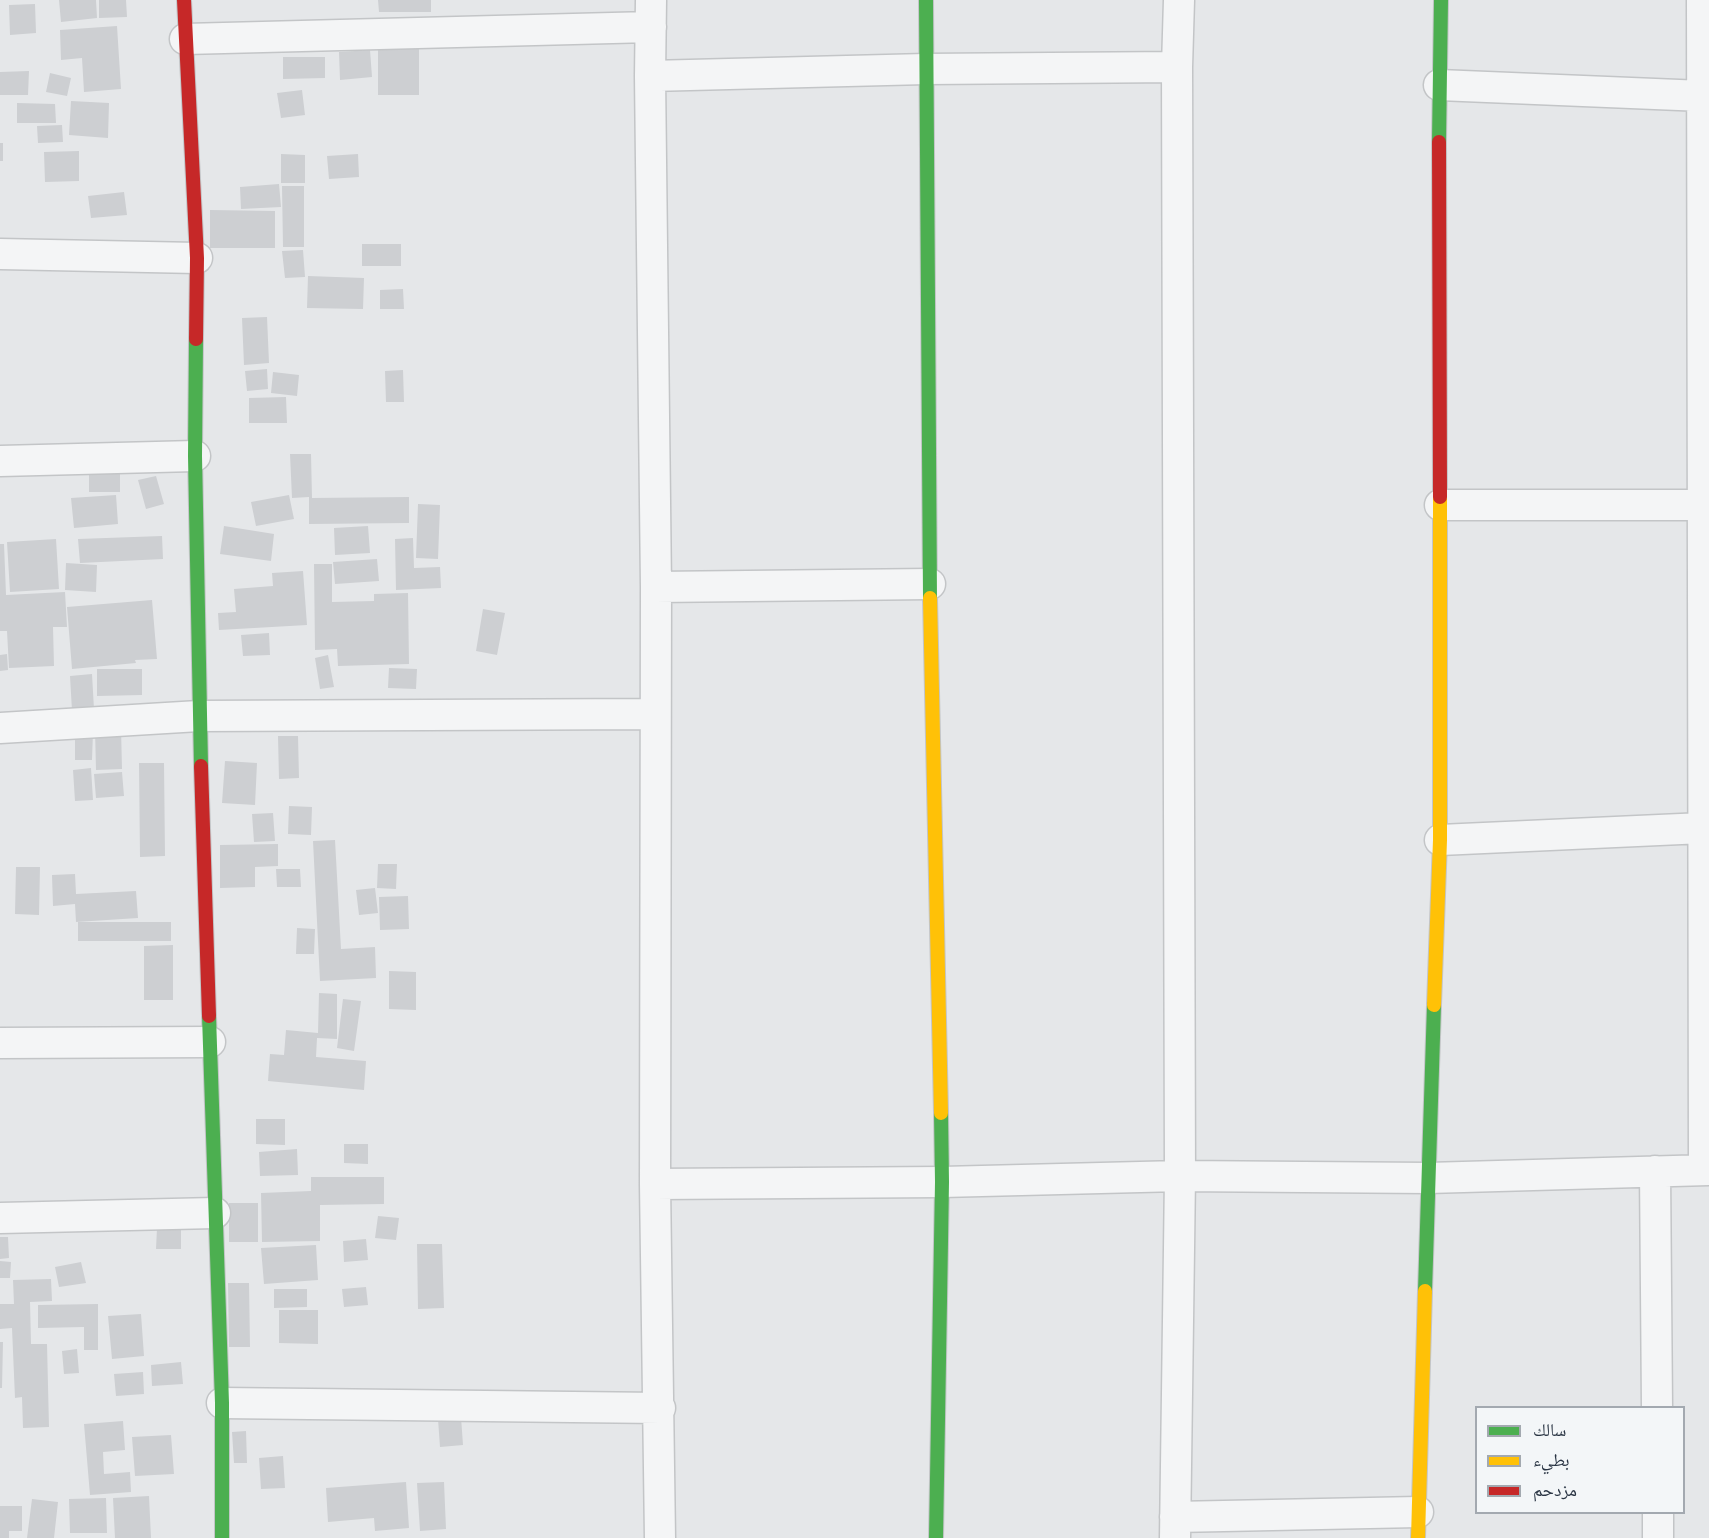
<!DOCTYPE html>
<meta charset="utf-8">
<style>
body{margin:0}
#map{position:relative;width:1709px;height:1538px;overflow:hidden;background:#e5e7e9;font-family:Poppins,"Noto Naskh Arabic",sans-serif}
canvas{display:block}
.legend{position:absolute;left:1475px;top:1406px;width:210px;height:108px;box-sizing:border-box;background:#f3f6f8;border:2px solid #a3a9b0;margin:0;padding:8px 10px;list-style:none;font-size:18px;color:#2a3544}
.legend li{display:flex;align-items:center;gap:12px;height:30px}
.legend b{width:30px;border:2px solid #a3a9b0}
</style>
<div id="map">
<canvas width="1709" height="1538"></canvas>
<ul class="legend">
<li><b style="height:8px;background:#4caf50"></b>سالك</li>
<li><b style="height:8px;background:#ffc107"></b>بطيء</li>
<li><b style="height:8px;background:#c62828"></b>مزدحم</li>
</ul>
</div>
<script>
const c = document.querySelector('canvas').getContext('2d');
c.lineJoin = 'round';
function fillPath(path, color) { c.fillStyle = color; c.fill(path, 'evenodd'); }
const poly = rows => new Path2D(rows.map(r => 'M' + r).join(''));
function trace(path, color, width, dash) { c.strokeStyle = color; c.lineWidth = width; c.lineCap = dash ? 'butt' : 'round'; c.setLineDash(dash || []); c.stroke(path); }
const building = poly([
 [59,0,96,0,97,18,61,22],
 [99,0,126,0,127,17,99,18],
 [378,0,431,0,431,12,379,12],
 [35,4,36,33,10,35,9,5],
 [117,26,121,89,84,92,82,58,61,60,60,30],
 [378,41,419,41,419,95,378,95],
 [370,50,372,77,340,80,339,52],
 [283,57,325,57,325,78,283,79],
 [29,71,28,95,0,95,0,72],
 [50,73,71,78,67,96,46,92],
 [302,90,305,115,281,118,277,93],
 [71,101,109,103,108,138,69,135],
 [17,103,55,104,56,123,17,123],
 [62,125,63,142,38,143,37,126],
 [0,143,3,143,3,161,0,161],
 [79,151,79,181,45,182,44,152],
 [281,154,305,155,305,183,281,183],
 [358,154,359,177,329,179,327,156],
 [279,184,281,207,241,209,240,187],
 [282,186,304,186,304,247,283,247],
 [124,192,127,215,91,218,88,196],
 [210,210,275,211,275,248,210,248],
 [362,244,401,244,401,266,362,266],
 [303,250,305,277,285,278,282,251],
 [308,276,364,278,363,309,307,308],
 [403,289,404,309,380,309,380,290],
 [267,317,269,363,244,365,242,318],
 [267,369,268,389,247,391,245,371],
 [403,370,404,402,386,402,385,371],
 [273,372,299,375,297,396,271,393],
 [286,397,287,423,249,423,249,398],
 [290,454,311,454,312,498,409,497,409,523,309,524,309,497,292,498],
 [89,474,120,474,120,492,89,492],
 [156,476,164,504,146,509,138,480],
 [116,495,118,524,74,528,71,498],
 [289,495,294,519,256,526,251,502],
 [418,504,440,505,438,559,416,558],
 [224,526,274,534,271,561,220,554],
 [368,526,370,553,335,555,334,528],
 [162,536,163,559,80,563,78,539],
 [413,538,414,568,440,567,441,588,396,590,395,539],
 [56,539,59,589,10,592,7,542],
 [0,544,4,544,6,595,65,592,67,627,53,627,54,666,9,668,7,631,0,631],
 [377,559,379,581,335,584,333,562],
 [66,563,97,565,96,592,65,590],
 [314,564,332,564,332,602,374,601,374,594,408,593,409,664,338,666,337,649,315,650],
 [303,571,307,625,219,630,218,613,236,612,234,589,273,586,272,573],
 [152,600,157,659,135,660,136,663,72,669,67,607],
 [483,609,505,613,497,655,476,651],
 [269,633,270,655,243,656,241,635],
 [7,654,8,670,0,671,0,655],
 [328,655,334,687,320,689,315,658],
 [389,668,417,669,416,689,388,688],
 [97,669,142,669,142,695,97,696],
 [92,674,95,727,73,728,70,676],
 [121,728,122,769,96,770,95,729],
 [75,732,93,732,92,760,75,760],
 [278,736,298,736,299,778,279,779],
 [225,761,257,763,255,805,222,803],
 [139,763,164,763,165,856,140,857],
 [91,768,93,800,75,801,73,770],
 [122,772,124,796,96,798,94,774],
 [289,806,312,807,311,835,288,834],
 [273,813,275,841,254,842,252,814],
 [335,840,341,949,375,947,376,978,320,981,313,841],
 [278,844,278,866,255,867,255,887,220,888,220,845],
 [378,864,397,864,396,889,377,888],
 [16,867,40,867,39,915,15,914],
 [276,869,300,869,301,887,277,887],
 [75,874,76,894,136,891,138,918,76,922,75,904,53,906,52,875],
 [375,888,378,913,359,915,356,890],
 [408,896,409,929,380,930,379,897],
 [78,922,171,922,171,941,78,941],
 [297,928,315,929,314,954,296,954],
 [173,945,173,1000,144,1000,144,946],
 [389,971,416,972,416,1010,389,1009],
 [319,993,337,994,337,1039,317,1038,316,1057,366,1061,364,1090,268,1081,270,1054,284,1055,286,1030,318,1033],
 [343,999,361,1001,354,1051,337,1048],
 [256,1119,285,1119,285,1145,256,1144],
 [344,1144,368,1144,368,1164,344,1163],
 [297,1149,298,1175,260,1176,259,1152],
 [311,1177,384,1177,384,1204,320,1205,320,1241,262,1242,261,1193,311,1191],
 [229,1203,258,1203,258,1242,229,1242],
 [378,1216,399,1218,396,1240,375,1238],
 [157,1228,181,1229,181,1249,156,1249],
 [0,1237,8,1237,9,1258,0,1259],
 [366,1239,368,1260,344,1262,343,1241],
 [417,1244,442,1244,444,1308,418,1309],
 [316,1245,318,1280,264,1284,261,1248],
 [0,1261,11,1262,10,1278,0,1278],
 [81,1262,86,1283,59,1287,55,1267],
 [51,1279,52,1301,30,1302,31,1344,47,1344,49,1427,23,1428,22,1397,15,1398,12,1328,0,1329,0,1304,14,1304,13,1280],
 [228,1283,249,1283,250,1347,229,1347],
 [366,1287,368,1305,344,1307,342,1289],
 [274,1289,307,1289,307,1307,274,1308],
 [98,1304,98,1350,84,1350,84,1327,38,1328,38,1305],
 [279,1310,318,1310,318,1344,279,1343],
 [141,1314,144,1356,112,1359,108,1316],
 [0,1342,3,1342,2,1388,0,1388],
 [77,1349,79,1373,64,1374,62,1351],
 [181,1362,183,1384,152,1386,151,1365],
 [143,1372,144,1394,116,1396,114,1374],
 [461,1417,463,1445,440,1447,438,1419],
 [123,1421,125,1450,103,1452,104,1474,130,1472,131,1492,90,1495,84,1424],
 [246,1431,247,1463,234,1463,232,1432],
 [171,1435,174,1474,135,1476,132,1437],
 [283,1456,285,1488,261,1489,259,1458],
 [406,1482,409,1528,375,1531,374,1518,328,1522,326,1488],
 [444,1482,446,1529,420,1531,417,1483],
 [149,1496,151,1538,115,1538,113,1498],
 [106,1498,107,1533,70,1533,69,1499],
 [32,1499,58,1502,54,1538,27,1538],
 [0,1506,22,1506,22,1531,9,1531,9,1538,0,1538]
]);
const street = poly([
 [651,0,650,76,656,587,655,1184,660,1538],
 [1702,0,1704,1170],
 [185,39,651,27],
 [650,76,926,69,1177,67],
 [1439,85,1703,96],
 [0,254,197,258],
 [0,461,195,456],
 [1440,505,1703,505],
 [656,587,930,584],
 [0,728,199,716,654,714],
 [1440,840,1703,828],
 [0,1043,210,1042],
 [1655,1171,1657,1408],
 [655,1184,942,1182,1180,1176,1428,1178,1709,1170],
 [0,1218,215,1213],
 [222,1403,660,1408],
 [1658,1512,1658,1538],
 [1175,1517,1418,1512],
 [1175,1538,1180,1176,1177,67,1179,0]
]);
const fast = poly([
 [926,0,930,598],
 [1439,142,1441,0],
 [196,339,195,456,201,766],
 [209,1016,222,1403,222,1538],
 [1425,1291,1434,1005],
 [936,1538,942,1182,941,1113]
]);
const slow = poly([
 [930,598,941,1113],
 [1434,1005,1440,840,1440,497],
 [1418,1538,1425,1291]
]);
const jam = poly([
 [184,0,197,258,196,339],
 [1439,142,1440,497],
 [201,766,209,1016]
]);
fillPath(building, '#cdcfd2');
trace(street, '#c3c5c7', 33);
trace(fast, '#c3c5c7', 16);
trace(slow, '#c3c5c7', 16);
trace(jam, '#c3c5c7', 16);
trace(street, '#f4f5f6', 30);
trace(fast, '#4caf50', 14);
trace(slow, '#ffc107', 14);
trace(jam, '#c62828', 14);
</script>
